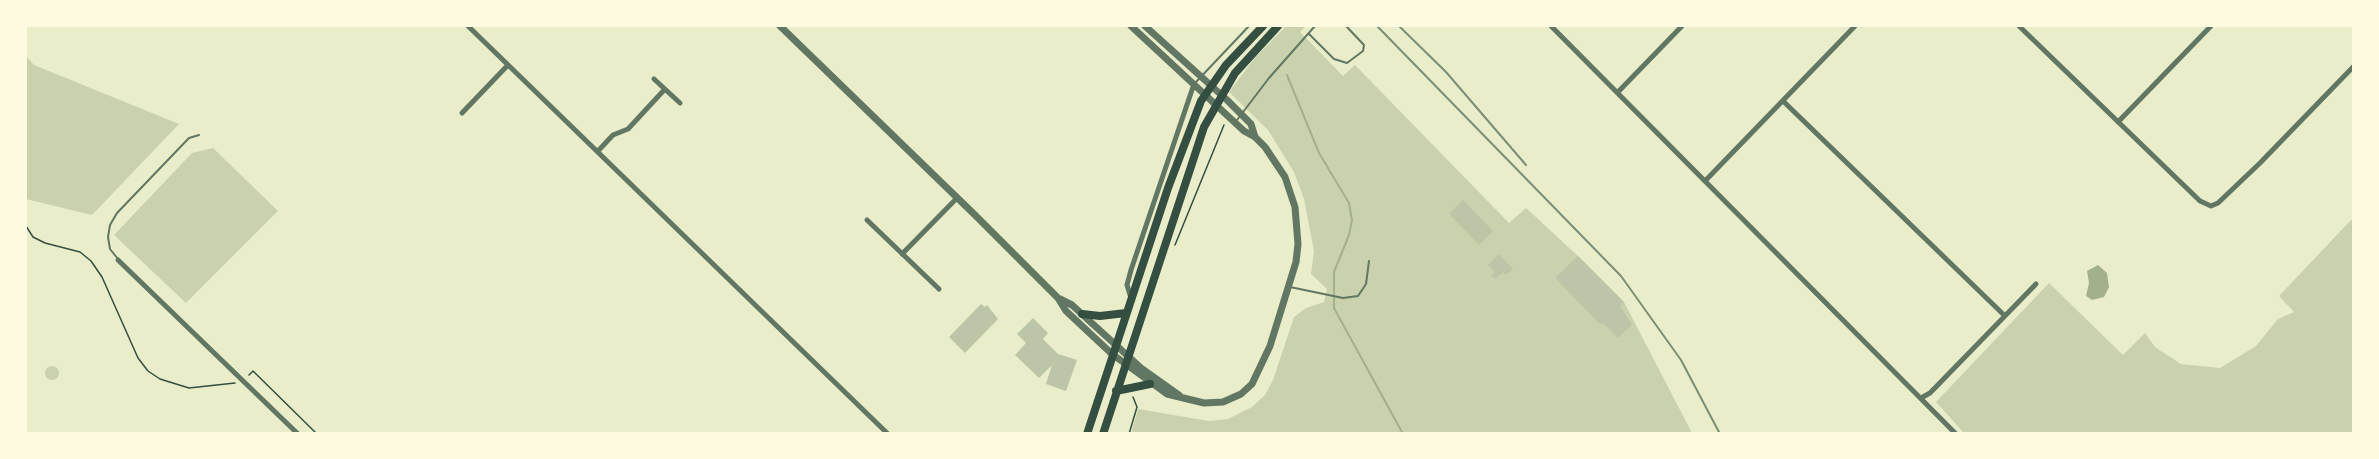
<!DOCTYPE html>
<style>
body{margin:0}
#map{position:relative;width:2379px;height:459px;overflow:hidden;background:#e9edc9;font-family:"Nunito Sans",sans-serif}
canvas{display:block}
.frame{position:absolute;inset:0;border:27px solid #fefae0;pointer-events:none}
</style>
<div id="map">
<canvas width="2379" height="459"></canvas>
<div class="frame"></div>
</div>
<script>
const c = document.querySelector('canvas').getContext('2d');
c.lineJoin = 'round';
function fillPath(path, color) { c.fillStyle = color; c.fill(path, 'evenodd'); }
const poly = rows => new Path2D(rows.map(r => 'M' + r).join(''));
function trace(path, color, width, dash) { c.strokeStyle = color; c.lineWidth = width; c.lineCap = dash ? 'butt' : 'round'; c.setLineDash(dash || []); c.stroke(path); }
const green = poly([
 [1286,26,1306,26,1300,32,1343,76,1355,65,1509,223,1526,208,1578,256,1624,302,1692,433,1131,434,1138,409,1209,421,1228,419,1252,407,1265,395,1273,380,1294,317,1306,308,1324,302,1327,289,1311,274,1314,251,1304,199,1294,172,1268,130,1229,92,1254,59],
 [26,56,34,65,179,124,92,215,26,199],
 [213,148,278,211,186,303,114,235,192,153],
 [2353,218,2353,433,1964,433,1936,402,2049,283,2123,355,2145,333,2155,347,2181,364,2220,368,2256,346,2278,319,2294,312,2279,296],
 '45 373a7 7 0 1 1 14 0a7 7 0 1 1-14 0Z'
]);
const water = poly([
 [2098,265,2107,273,2109,287,2104,297,2092,300,2086,296,2089,283,2087,271]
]);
const stream = poly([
 [1287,75,1319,153,1349,203,1352,220,1349,235,1334,272,1334,308,1403,434]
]);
const building = poly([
 [1463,200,1493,231,1479,245,1449,214],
 [1499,254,1513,269,1506,275,1503,272,1495,279,1491,276,1495,272,1488,265],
 [1578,256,1624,302,1620,306,1632,325,1618,338,1603,323,1601,325,1555,278],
 [981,304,985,307,987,305,998,319,965,353,949,337],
 [1033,318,1048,333,1043,339,1058,354,1077,360,1066,391,1046,384,1052,365,1039,378,1015,355,1026,343,1017,334]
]);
const path = poly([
 [26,226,33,237,45,243,80,252,91,261,102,277,138,358,148,371,160,379,189,388,235,383],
 [1175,245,1224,125],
 [249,375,253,371,317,434],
 [1129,434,1137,407,1133,397]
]);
const service = poly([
 [1309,34,1334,59,1347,63,1363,51,1364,45,1346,26],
 [1196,82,1249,26],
 [1237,120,1269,78,1315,26],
 [118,259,110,249,108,237,110,225,117,213,189,138,199,135],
 [1290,287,1343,298,1358,296,1366,284,1369,261]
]);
const minor = poly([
 [468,26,888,434],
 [1551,26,1956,434],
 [2019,26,2200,201,2211,206,2218,203,2260,163,2354,66],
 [654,79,680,103],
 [1618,92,1682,26],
 [1783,101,2005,316],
 [462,113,508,65],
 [2118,122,2211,26],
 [598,151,613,135,628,129,665,89],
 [1705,181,1855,26],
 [867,220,939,289],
 [902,254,957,198],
 [118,260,298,434],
 [1131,298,1127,285,1131,270,1194,84],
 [1921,398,1930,393,2036,284]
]);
const tertiary = poly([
 [780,26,975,215,1058,298,1066,311,1112,354,1167,394,1204,403,1223,402,1241,394,1252,384,1270,346,1296,262,1298,244,1295,207,1285,177,1265,147,1255,137,1244,131,1131,26],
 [1145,26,1227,100,1251,124,1255,137],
 [1060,299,1072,305,1141,368,1179,395]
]);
const primary = poly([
 [1082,314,1100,316,1126,313],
 [1116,391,1150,384],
 [1087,434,1168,188,1201,101,1226,65,1263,26],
 [1103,434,1204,127,1235,73,1278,26]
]);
const rail = poly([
 [1377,26,1621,276,1681,360,1720,434],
 [1399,26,1446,72,1526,165]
]);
fillPath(green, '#cad2ad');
fillPath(water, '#a3b18a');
trace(stream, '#a3b18a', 2);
fillPath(building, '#bcc5a7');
trace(path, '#344e41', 1.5);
trace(service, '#617663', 2);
trace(minor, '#617663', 5);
trace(tertiary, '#617663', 7);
trace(primary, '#344e41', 8);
trace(rail, '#7c8e77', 2);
</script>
